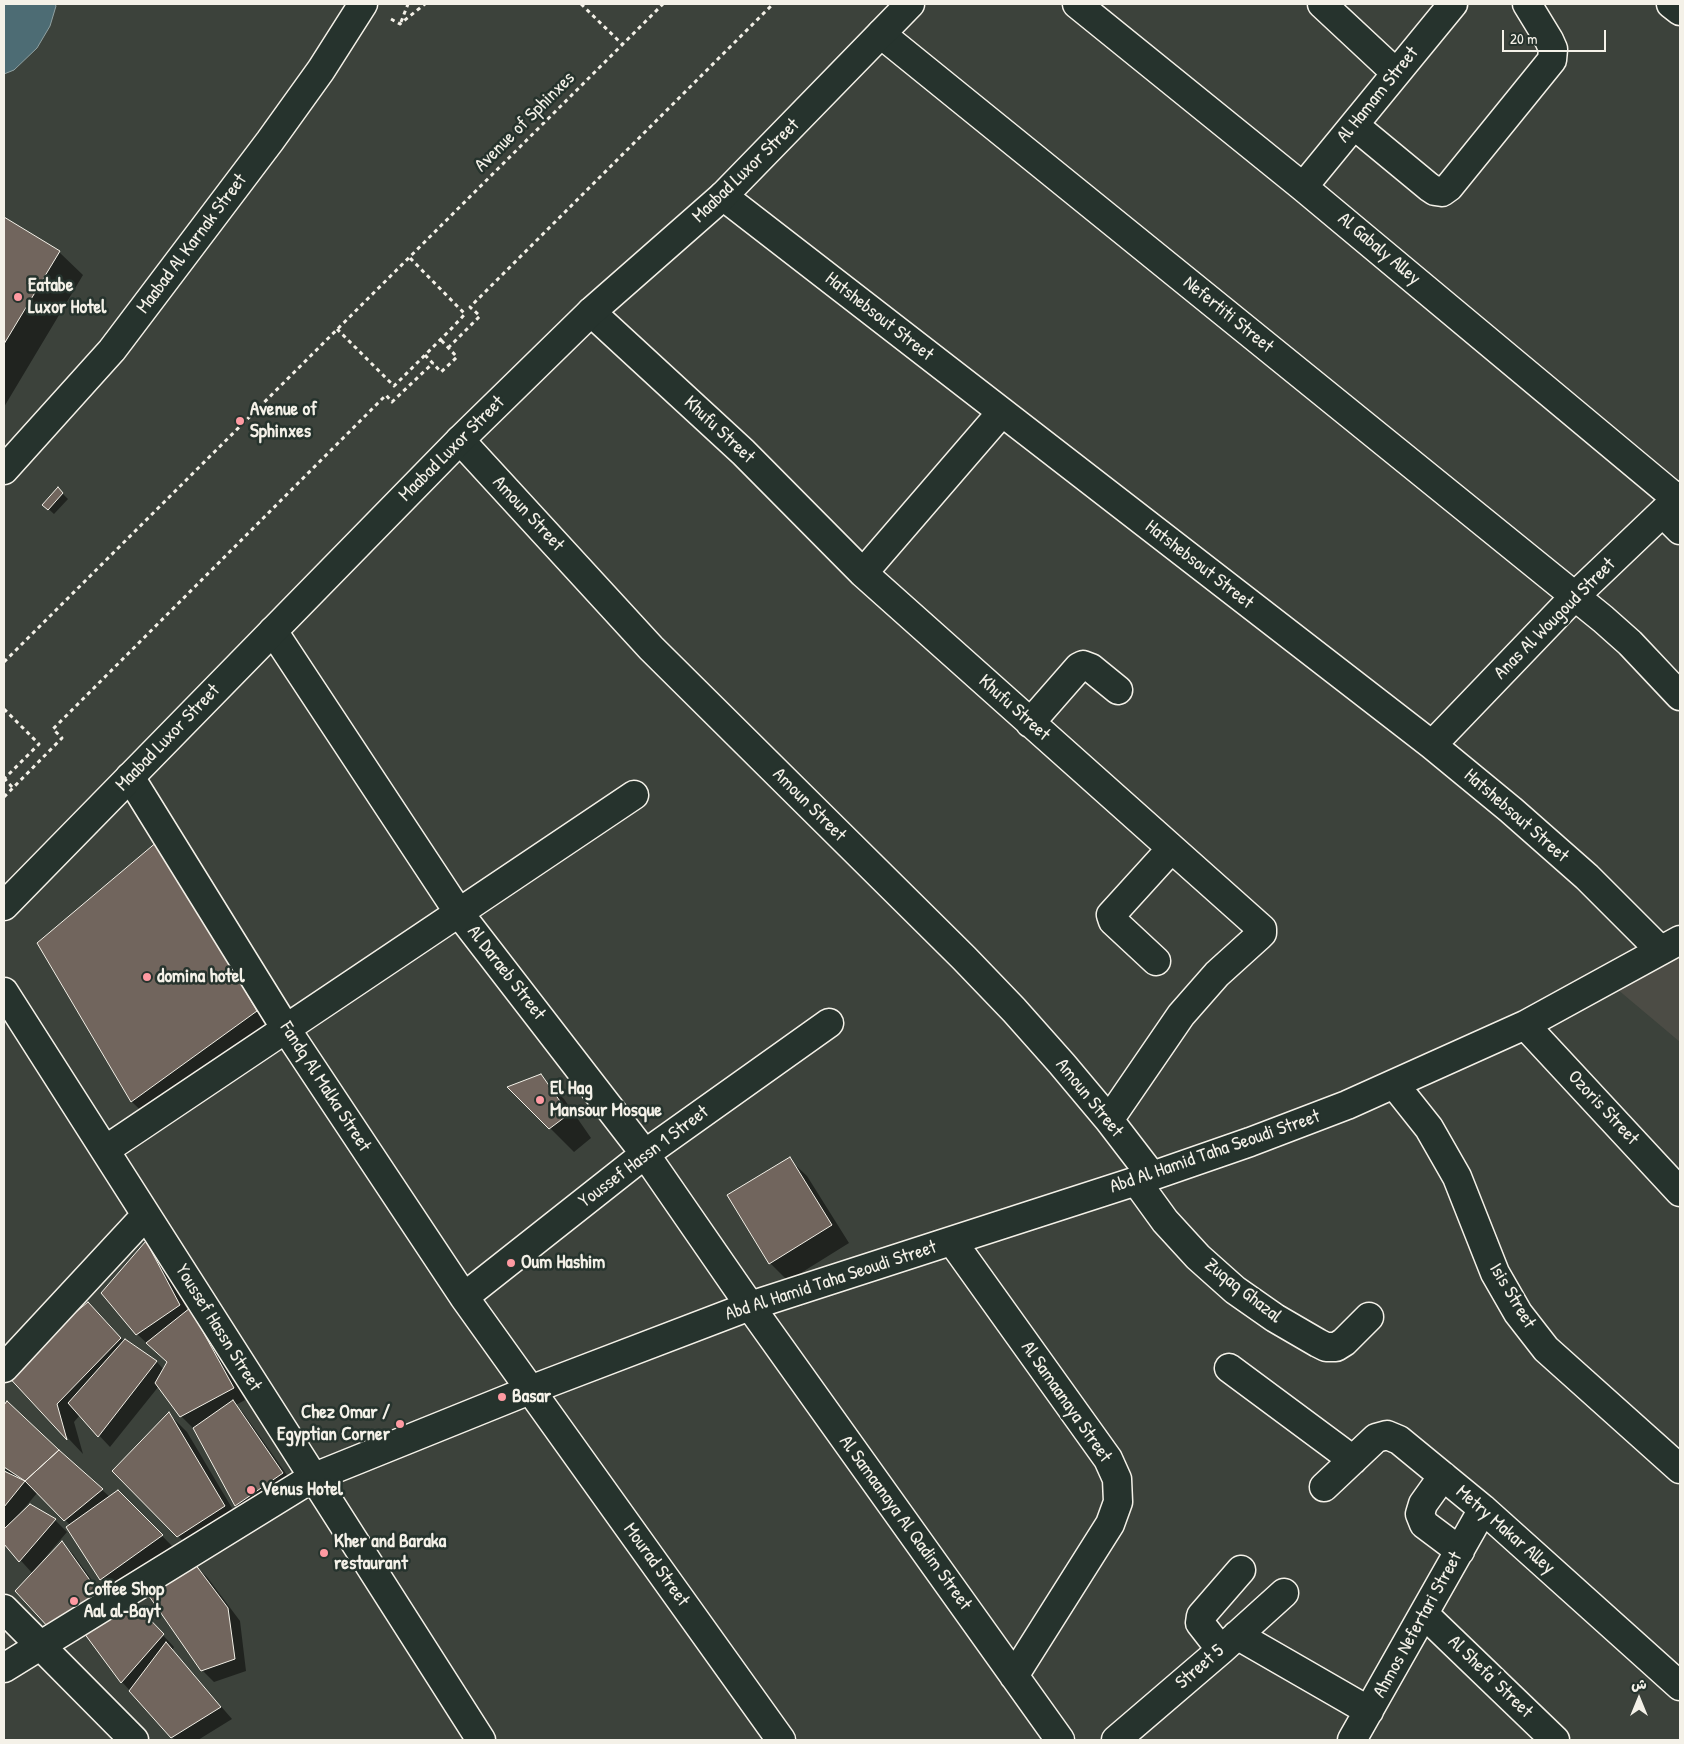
<!DOCTYPE html>
<meta charset="utf-8">
<style>
body{margin:0}
#map{position:relative;width:1684px;height:1744px;overflow:hidden;background:#3c423b;font-family:"Patrick Hand","Playpen Sans Arabic",sans-serif}
canvas{display:block}
.frame{position:absolute;inset:0;border:5px solid #f4f1e8;pointer-events:none}
.north{position:absolute;left:1614px;top:1674px;width:50px;height:50px;-webkit-text-stroke:4px #26332d;paint-order:stroke;rotate:0deg;font-size:14px;font-weight:700;line-height:20px;text-align:center;color:#f4f1e8}
.north::after{content:'';display:block;margin:auto;width:18px;height:22px;background:#f4f1e8;clip-path:polygon(50% 0,100% 100%,50% 72%,0 100%)}
.scale{position:absolute;left:1502px;top:30px;width:104px;height:22px;box-sizing:border-box;border:2px solid #f4f1e8;border-top:0;padding-left:6px;font-size:15px;line-height:18px;white-space:nowrap;color:#f4f1e8;-webkit-text-stroke:4px #26332d;paint-order:stroke}
</style>
<div id="map">
<canvas width="1684" height="1744"></canvas>
<div class="frame"></div>
<div class="north">ش</div>
<div class="scale">20 m</div>
</div>
<script>
const c = document.querySelector('canvas').getContext('2d');
c.lineJoin = 'round';
function fillPath(path, color) { c.fillStyle = color; c.fill(path, 'evenodd'); }
const poly = rows => new Path2D(rows.map(r => 'M' + r).join(''));
function trace(path, color, width, dash) { c.strokeStyle = color; c.lineWidth = width; c.lineCap = dash ? 'butt' : 'round'; c.setLineDash(dash || []); c.stroke(path); }
function label(font, color, halo, rows, align = 'center') {
  c.font = font + ' "Patrick Hand",sans-serif'; c.lineWidth = 5; c.setLineDash([]); c.textBaseline = 'middle'; c.strokeStyle = halo; c.fillStyle = color; for (const [text, x, y, turn = 0] of rows) {
    c.save(); c.translate(x, y); c.rotate((+turn || 0) * Math.PI / 180); c.textAlign = isNaN(turn) ? turn : align; if (halo) c.strokeText(text, 0, 0); c.fillText(text, 0, 0); c.restore();
  }
}
const built = poly([
 [1680,957,1680,1042,1617,989]
]);
const water = poly([
 [4,4,55,4,56,6,50,26,37,48,14,70,4,74,4,4]
]);
const shadow = poly([
 [4,218,59,252,83,275,4,407],
 [58,489,68,499,54,514,44,505],
 [158,842,280,1035,156,1125,132,1102,39,943],
 [541,1076,564,1099,591,1138,574,1152,509,1087],
 [789,1159,807,1176,849,1243,788,1281,770,1263],
 [146,1243,158,1255,188,1311,201,1321,245,1400,236,1405,244,1414,294,1485,247,1517,236,1506,194,1427,193,1428,181,1416,159,1386,110,1447,80,1415,74,1422,83,1454,6,1372,106,1321,124,1342,126,1340,157,1362,164,1370,168,1363,137,1334,103,1293],
 [8,1403,58,1451,110,1497,118,1491,173,1547,113,1591,101,1579,70,1525,38,1492,20,1513,22,1514,31,1506,55,1520,67,1532,42,1561,44,1562,62,1543,73,1554,110,1605,33,1574,4,1542,4,1472,9,1474,9,1473,4,1469,4,1407],
 [169,1414,187,1432,242,1525,196,1554,114,1471],
 [195,1566,207,1577,240,1621,246,1671,214,1682,202,1670],
 [145,1616,174,1647,172,1650,232,1719,198,1740,175,1740,122,1682,86,1634]
]);
const building = poly([
 [4,217,60,251,4,344,4,217],
 [58,487,63,493,48,510,42,505,58,487],
 [158,841,257,1011,131,1102,37,943,158,841],
 [541,1074,569,1114,549,1129,507,1087,541,1074],
 [790,1157,832,1225,769,1264,727,1195,790,1157],
 [146,1241,180,1305,136,1335,101,1293,146,1241],
 [88,1302,121,1338,57,1404,67,1440,4,1372,88,1302],
 [190,1308,234,1388,180,1417,155,1383,167,1362,146,1343,190,1308],
 [125,1339,157,1361,98,1437,68,1403,125,1339],
 [233,1400,283,1473,235,1506,193,1428,233,1400],
 [7,1401,59,1450,25,1481,4,1467,4,1405,7,1401],
 [169,1412,225,1506,177,1537,112,1471,169,1412],
 [59,1450,103,1489,64,1521,25,1481,59,1450],
 [4,1471,25,1481,4,1507,4,1471],
 [118,1490,163,1535,100,1580,66,1527,118,1490],
 [30,1504,56,1519,19,1562,4,1544,4,1529,30,1504],
 [62,1541,99,1593,49,1628,15,1591,62,1541],
 [195,1564,228,1608,235,1659,201,1671,147,1593,195,1564],
 [133,1602,164,1634,121,1683,84,1633,133,1602],
 [166,1642,221,1707,171,1738,129,1691,166,1642]
]);
const path = poly([
 [581,4,622,44],
 [391,19,400,24,425,4],
 [401,22,408,4],
 [337,329,394,386,450,330,465,314,409,257],
 [448,348,480,316,470,307,773,4],
 [425,355,441,372,457,357,440,339],
 [4,662,663,4],
 [4,709,39,744,4,779],
 [4,778,13,788],
 [4,797,62,738,53,729,386,395,392,402,433,363]
]);
const minor = poly([
 [1077,4,1303,187,1677,499],
 [1322,4,1396,73],
 [1671,4,1680,11],
 [881,34,1603,619,1630,643,1680,696],
 [1354,125,1429,187,1435,191,1442,192,1449,187,1552,60,1553,49,1549,40,1527,4],
 [1303,187,1453,4],
 [723,196,1432,745,1511,810,1587,877,1660,950],
 [591,312,743,452,863,573,1262,929,1262,933,1259,936,1217,974,1181,1015,1109,1120],
 [460,440,651,648,964,958,1014,1010,1062,1064,1109,1120,1152,1176],
 [1663,513,1680,530],
 [863,573,1002,412],
 [273,631,459,913,645,1154,750,1306,1060,1740],
 [1030,723,1079,667,1083,665,1091,668,1118,690],
 [1432,745,1575,596,1680,496],
 [130,777,286,1029,464,1297,781,1740],
 [1156,961,1113,921,1111,915,1171,849],
 [4,992,481,1740],
 [1525,1025,1680,1192],
 [1394,1084,1429,1128,1457,1177,1495,1273,1518,1313,1546,1349,1680,1469],
 [105,1150,634,795],
 [1136,1181,1165,1221,1198,1257,1235,1290,1275,1318,1318,1343,1326,1347,1336,1347,1344,1342,1369,1317],
 [952,1241,1108,1459,1117,1479,1118,1502,1110,1524,1014,1676],
 [464,1297,645,1154,829,1023],
 [4,1368,146,1215],
 [1229,1368,1353,1460],
 [1443,1476,1423,1504,1420,1514,1424,1524,1460,1551],
 [1324,1487,1376,1438,1387,1435,1399,1440,1483,1509,1680,1686],
 [4,1609,134,1740],
 [1424,1614,1555,1740],
 [1237,1635,1369,1711],
 [1221,1650,1200,1623,1201,1616,1241,1570],
 [4,1668,312,1478,530,1390,750,1306,1152,1176,1250,1142,1347,1105,1525,1025,1680,940],
 [1116,1740,1221,1650,1284,1593],
 [1352,1740,1483,1509]
]);
const secondary = poly([
 [4,906,460,440,591,312,723,196,910,4]
]);
const primary = poly([
 [4,470,112,350,270,141,321,70,363,4]
]);
const markers = [
 [18,297,5,"#ff9aa2"],
 [240,421,5,"#ff9aa2"],
 [147,977,5,"#ff9aa2"],
 [540,1100,5,"#ff9aa2"],
 [511,1263,5,"#ff9aa2"],
 [502,1397,5,"#ff9aa2"],
 [400,1424,5,"#ff9aa2"],
 [251,1490,5,"#ff9aa2"],
 [324,1553,5,"#ff9aa2"],
 [74,1601,5,"#ff9aa2"]
];
const streetNames = [
 ["Al Hamam Street",1378,95,-51],
 ["Avenue of Sphinxes",525,122,-45],
 ["Maabad Luxor Street",746,171,-44],
 ["Maabad Al Karnak Street",192,244,-53],
 ["Al Gabaly Alley",1379,249,40],
 ["Nefertiti Street",1228,315,39],
 ["Hatshebsout Street",879,317,38],
 ["Khufu Street",719,430,43],
 ["Maabad Luxor Street",452,449,-45],
 ["Amoun Street",528,514,47],
 ["Hatshebsout Street",1199,565,38],
 ["Anas Al Wougoud Street",1555,619,-45],
 ["Khufu Street",1014,708,42],
 ["Maabad Luxor Street",168,738,-46],
 ["Amoun Street",809,805,45],
 ["Hatshebsout Street",1516,816,41],
 ["Al Daraeb Street",506,973,52],
 ["Fandq Al Malka Street",325,1087,57],
 ["Amoun Street",1089,1098,51],
 ["Ozoris Street",1603,1108,47],
 ["Abd Al Hamid Taha Seoudi Street",1215,1152,-19],
 ["Youssef Hassn 1 Street",644,1157,-37],
 ["Abd Al Hamid Taha Seoudi Street",831,1281,-18],
 ["Zuqaq Ghazal",1243,1291,38],
 ["Isis Street",1512,1296,59],
 ["Youssef Hassn Street",218,1328,58],
 ["Al Samaanaya Street",1066,1402,55],
 ["Al Samaanaya Al Qadim Street",905,1523,54],
 ["Metry Makar Alley",1505,1530,41],
 ["Mourad Street",656,1565,54],
 ["Ahmos Nefertari Street",1418,1625,-61],
 ["Street 5",1200,1667,-41],
 ["Al Shefa' Street",1490,1677,44]
];
const poiNames = [
 ["Eatabe",28,286],
 ["Luxor Hotel",28,308],
 ["Avenue of",250,410],
 ["Sphinxes",250,432],
 ["domina hotel",157,977],
 ["El Hag",550,1089],
 ["Mansour Mosque",550,1111],
 ["Oum Hashim",521,1263],
 ["Basar",512,1397],
 ["Chez Omar /",390,1413,"right"],
 ["Egyptian Corner",390,1435,"right"],
 ["Venus Hotel",261,1490],
 ["Kher and Baraka",334,1542],
 ["restaurant",334,1564],
 ["Coffee Shop",84,1590],
 ["Aal al‑Bayt",84,1612]
];
fillPath(built, '#4c4c45');
fillPath(water, '#4d6c74');
trace(water, '#90a1a2', 1);
fillPath(shadow, '#0007');
fillPath(building, '#71655d');
trace(building, '#f4f1e8', 1);
trace(minor, '#f4f1e8', 31);
trace(secondary, '#f4f1e8', 31);
trace(primary, '#f4f1e8', 31);
trace(path, '#f4f1e8', 3, [4, 4]);
trace(minor, '#26332d', 28);
trace(secondary, '#26332d', 28);
trace(primary, '#26332d', 28);
for (const [x, y, r, color] of markers) { const dot = new Path2D(); dot.arc(x, y, r, 0, 2 * Math.PI); c.fillStyle = color; c.fill(dot); trace(dot, '#26332d', 2); }
label('19px', '#f4f1e8', '#26332d', streetNames);
label('bold 19px', '#f4f1e8', '#26332d', poiNames, 'left');
</script>
